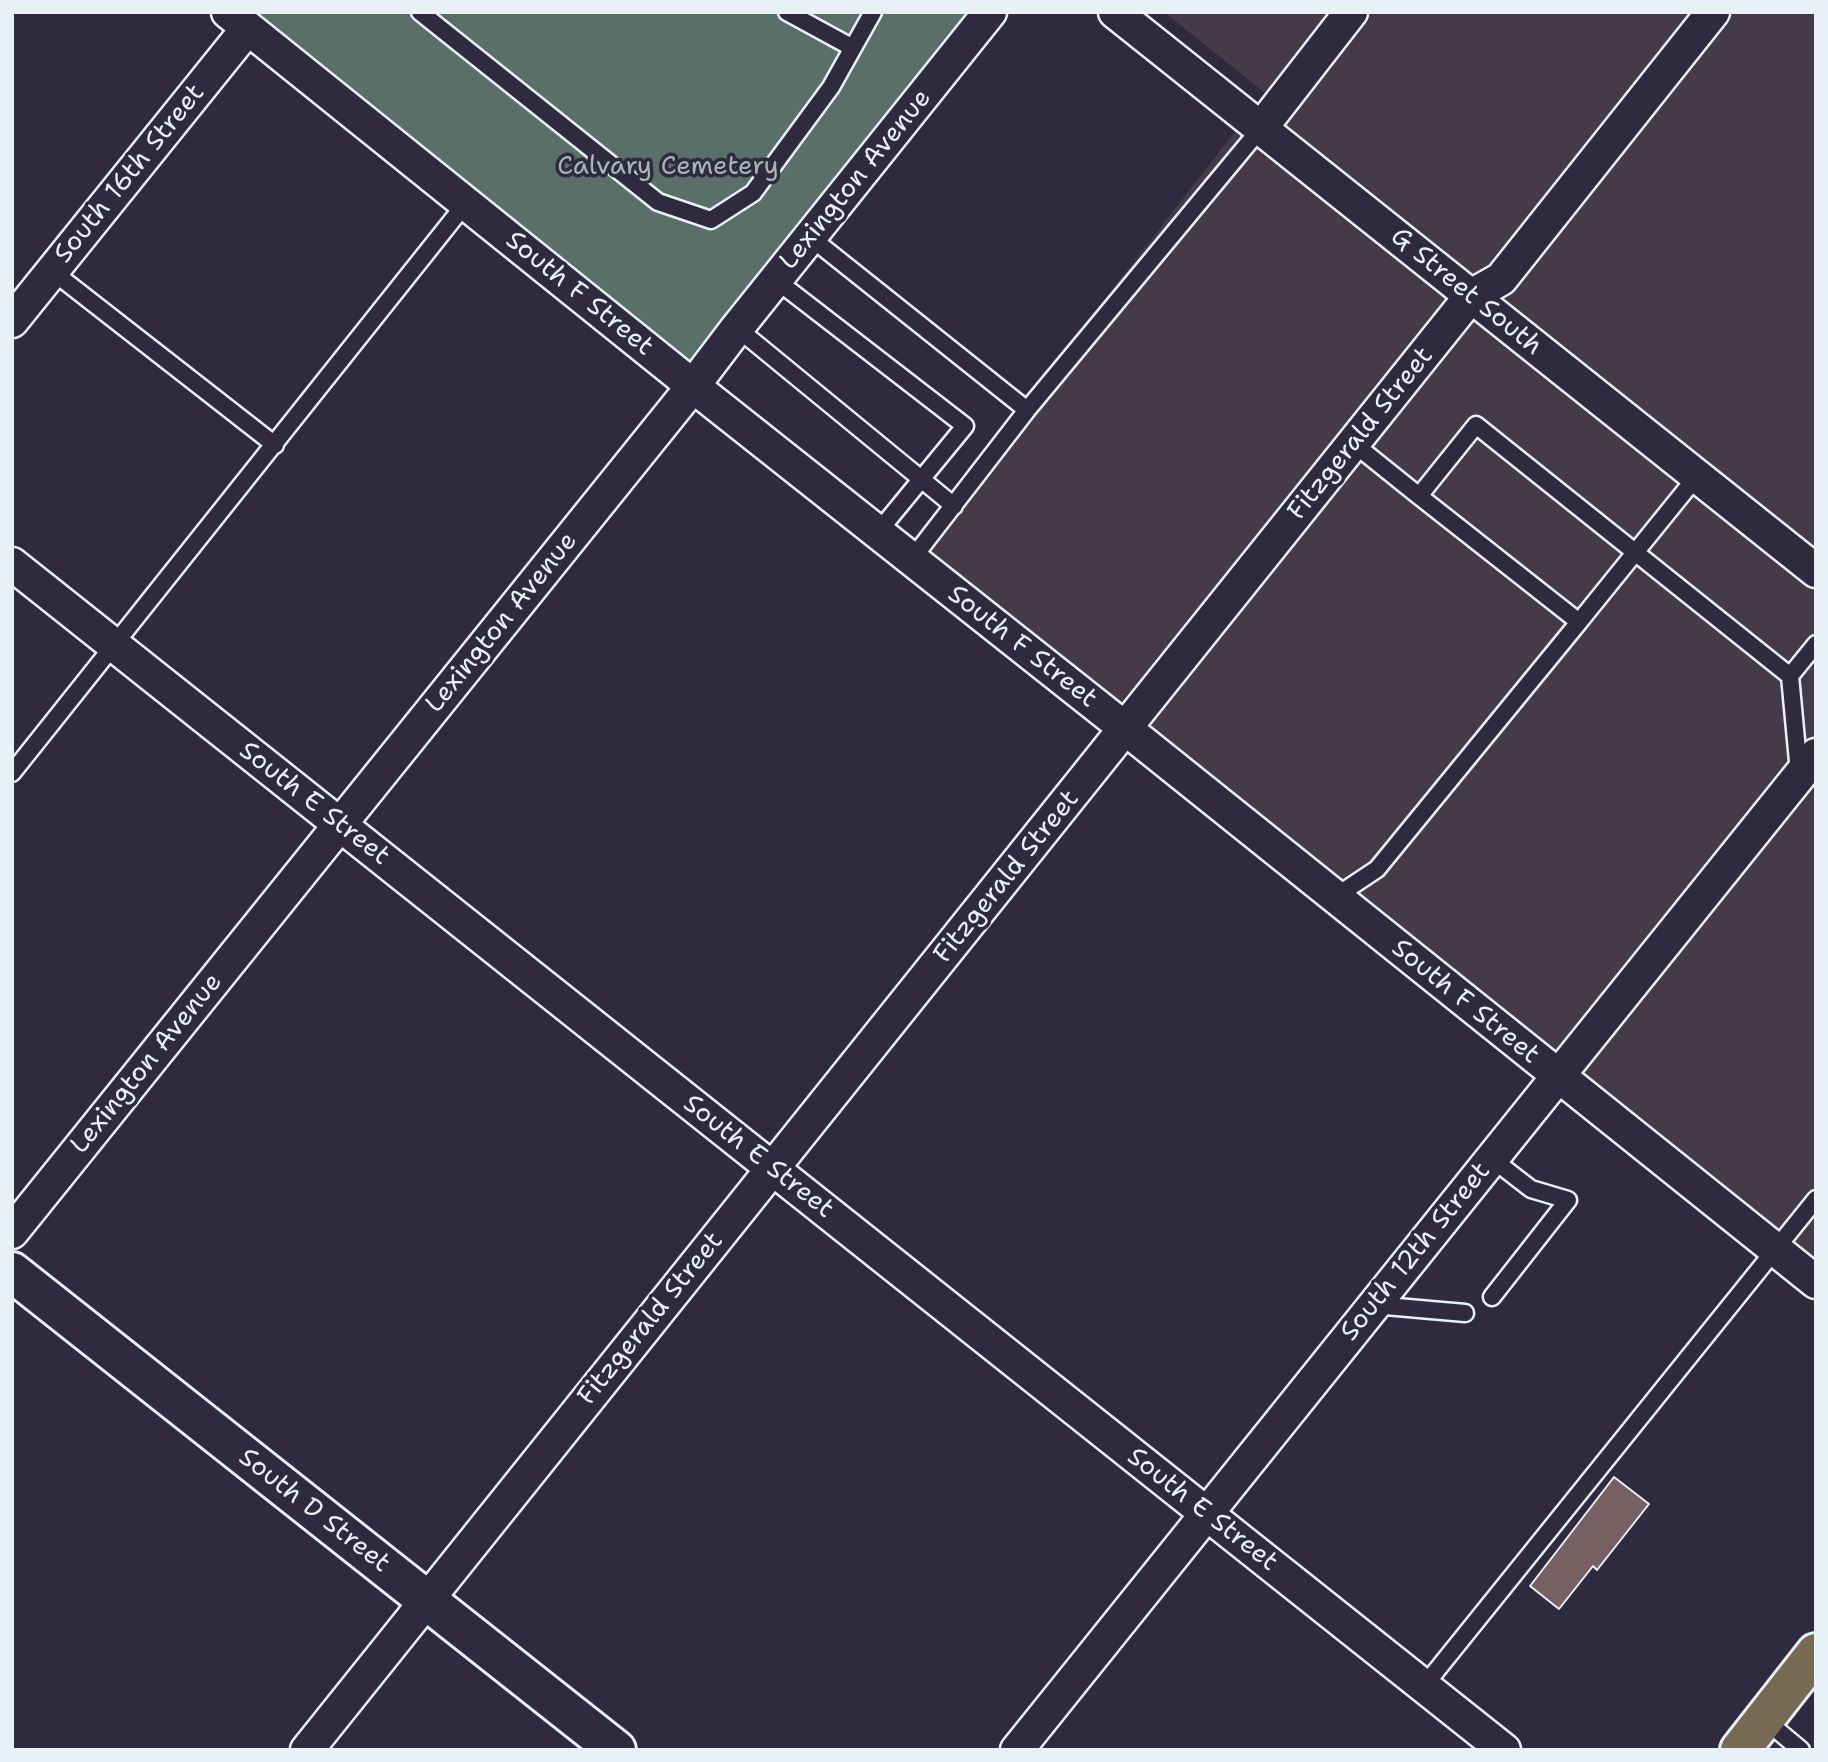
<!DOCTYPE html>
<style>
body{margin:0}
#map{position:relative;width:1828px;height:1762px;overflow:hidden;background:#2f2a3d;font-family:"Shantell Sans",sans-serif}
canvas{display:block}
.frame{position:absolute;inset:0;border:14px solid #e8f1f8;pointer-events:none}
</style>
<div id="map">
<canvas width="1828" height="1762"></canvas>
<div class="frame"></div>
</div>
<script>
const c = document.querySelector('canvas').getContext('2d');
c.lineJoin = 'round';
function fillPath(path, color) { c.fillStyle = color; c.fill(path, 'evenodd'); }
const poly = rows => new Path2D(rows.map(r => 'M' + r).join(''));
function trace(path, color, width, dash) { c.strokeStyle = color; c.lineWidth = width; c.lineCap = dash ? 'butt' : 'round'; c.setLineDash(dash || []); c.stroke(path); }
function label(font, color, halo, rows, align = 'center') {
  c.font = font + ' "Shantell Sans",sans-serif'; c.lineWidth = 7; c.setLineDash([]); c.textBaseline = 'middle'; c.strokeStyle = halo; c.fillStyle = color; for (const [text, x, y, turn = 0] of rows) {
    c.save(); c.translate(x, y); c.rotate((+turn || 0) * Math.PI / 180); c.textAlign = isNaN(turn) ? turn : align; if (halo) c.strokeText(text, 0, 0); c.fillText(text, 0, 0); c.restore();
  }
}
const built = poly([
 [1164,12,1816,12,1816,1259,910,542,1017,412,1265,93]
]);
const green = poly([
 [228,12,990,12,693,386]
]);
const building = poly([
 [1614,1477,1649,1504,1597,1570,1593,1566,1559,1609,1530,1586,1614,1477]
]);
const service = poly([
 [420,12,658,202,711,220,753,193,831,87,873,12],
 [787,12,853,48],
 [810,237,1027,410],
 [52,271,275,445],
 [776,280,965,426,878,532],
 [737,328,954,506],
 [1353,443,1419,496,1476,425,1790,676],
 [1419,496,1579,622,1697,476],
 [912,559,1027,410,1261,128],
 [1799,772,1790,676,1816,644],
 [12,773,466,203],
 [1335,897,1377,869,1579,622],
 [1491,1158,1531,1189,1568,1200,1492,1297],
 [1374,1305,1465,1313],
 [1424,1686,1816,1199],
 [1764,1719,1801,1750]
]);
const minor = poly([
 [228,12,693,386,1126,729,1816,1282],
 [1115,12,1816,571],
 [1261,128,1351,12],
 [12,321,248,28],
 [12,564,1504,1750],
 [12,1232,693,386,737,328,990,12],
 [307,1750,1471,296,1501,279,1713,12],
 [1017,1750,1816,755]
]);
const tertiary = poly([
 [12,1272,616,1750]
]);
const primary = poly([
 [1740,1750,1816,1653]
]);
const parkNames = [
 ["Calvary Cemetery",668,167]
];
const streetNames = [
 ["South 16th Street",130,174,-51],
 ["Lexington Avenue",856,180,-51],
 ["G Street South",1466,292,39],
 ["South F Street",579,294,39],
 ["Fitzgerald Street",1361,434,-51],
 ["Lexington Avenue",502,623,-51],
 ["South F Street",1022,647,38],
 ["South E Street",314,804,38],
 ["Fitzgerald Street",1007,877,-51],
 ["South F Street",1465,1002,39],
 ["Lexington Avenue",147,1064,-51],
 ["South E Street",758,1157,38],
 ["South 12th Street",1416,1252,-51],
 ["Fitzgerald Street",651,1319,-51],
 ["South E Street",1202,1510,38],
 ["South D Street",314,1511,38]
];
fillPath(built, '#443a49');
fillPath(green, '#5a6f68');
fillPath(building, '#766064');
trace(building, '#e8f1f8', 2);
trace(service, '#e8f1f8', 21);
trace(minor, '#e8f1f8', 37);
trace(tertiary, '#e8f1f8', 44);
trace(primary, '#e8f1f8', 44);
trace(service, '#2f2a3d', 16);
trace(minor, '#2f2a3d', 32);
trace(tertiary, '#2f2a3d', 38);
trace(primary, '#776a54', 38);
label('26px', '#a8b6b7', '#2f2a3d', parkNames);
label('26px', '#e8f1f8', '#2f2a3d', streetNames);
</script>
